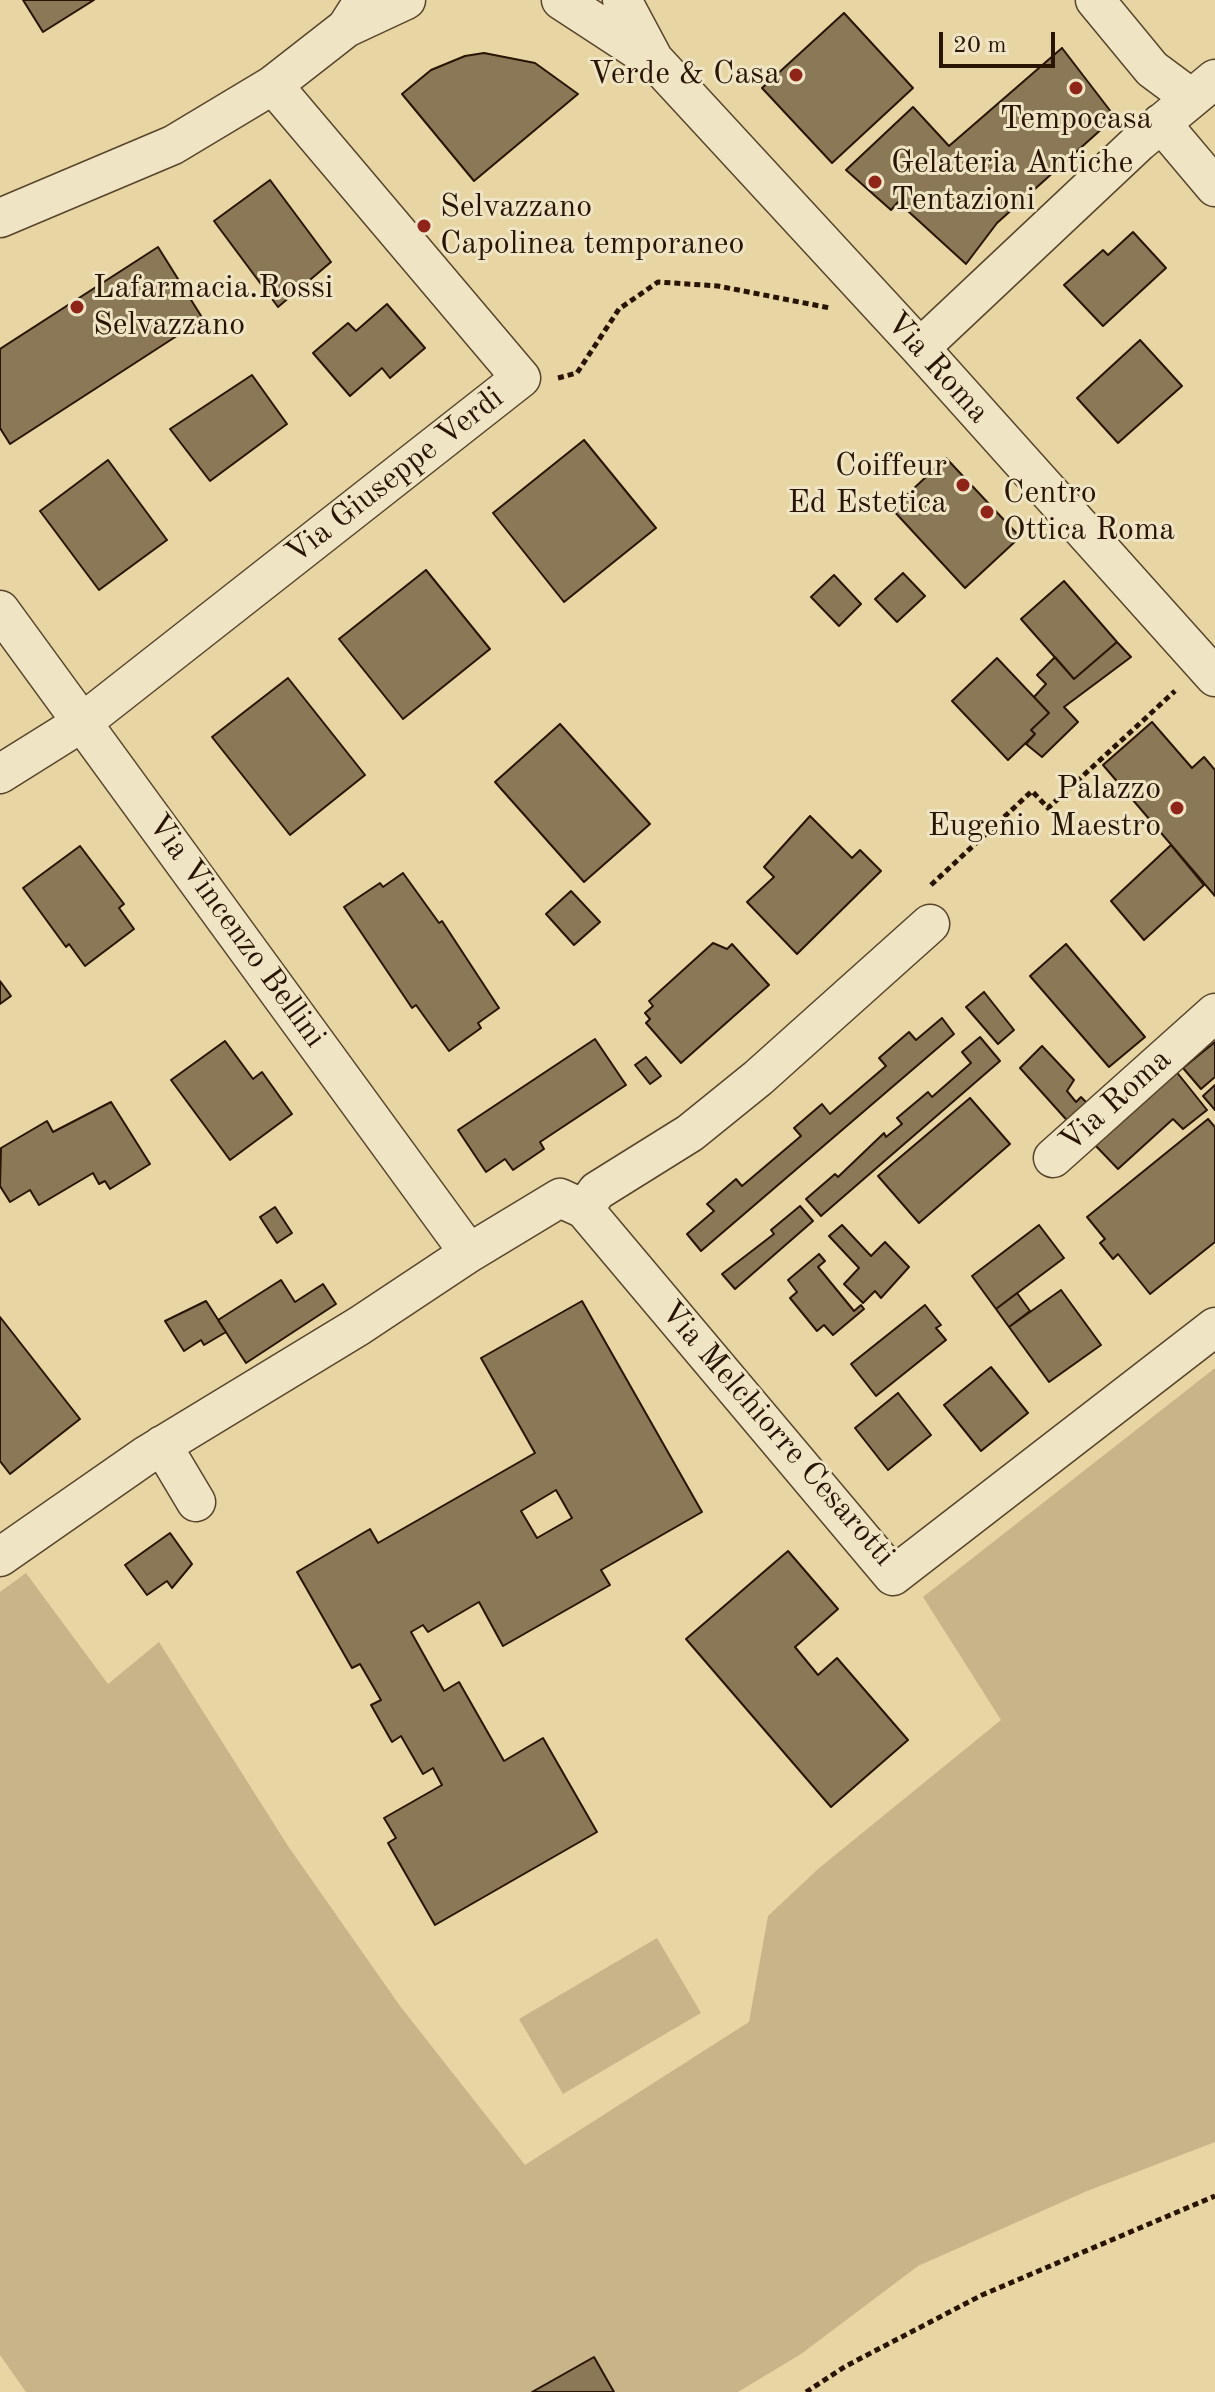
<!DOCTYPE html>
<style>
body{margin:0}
#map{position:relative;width:1215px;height:2392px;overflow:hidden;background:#e7d5a4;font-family:"Old Standard TT",serif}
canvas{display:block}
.scale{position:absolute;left:939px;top:32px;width:116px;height:36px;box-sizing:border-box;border:4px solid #281401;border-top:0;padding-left:10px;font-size:24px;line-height:28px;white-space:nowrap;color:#281401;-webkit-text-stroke:6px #efe4c4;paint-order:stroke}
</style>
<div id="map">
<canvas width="1215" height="2392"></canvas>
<div class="scale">20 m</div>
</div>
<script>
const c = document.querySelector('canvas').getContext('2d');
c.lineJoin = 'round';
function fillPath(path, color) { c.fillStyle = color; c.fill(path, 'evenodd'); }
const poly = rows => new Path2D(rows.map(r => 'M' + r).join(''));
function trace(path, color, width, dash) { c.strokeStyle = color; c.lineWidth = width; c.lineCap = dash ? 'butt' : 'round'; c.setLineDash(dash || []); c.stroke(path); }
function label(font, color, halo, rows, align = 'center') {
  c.font = font + ' "Old Standard TT",serif'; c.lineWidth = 6; c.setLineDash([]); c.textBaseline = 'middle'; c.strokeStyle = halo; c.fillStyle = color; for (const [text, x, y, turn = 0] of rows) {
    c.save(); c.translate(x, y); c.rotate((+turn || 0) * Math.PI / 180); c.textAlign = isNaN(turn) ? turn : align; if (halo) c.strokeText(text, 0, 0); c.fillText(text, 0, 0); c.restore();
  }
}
const green = poly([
 [1215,1368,1215,2142,1087,2191,918,2266,801,2354,738,2392,26,2392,0,2355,0,1592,26,1573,108,1684,159,1642,288,1846,400,2006,525,2165,749,2022,768,1916,818,1869,1001,1720,923,1597],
 [657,1938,701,2013,563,2094,519,2019]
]);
const building = poly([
 [23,0,94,0,43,32,23,0],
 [844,13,913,88,832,163,762,88,844,13],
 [1062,48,1115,117,997,223,966,264,898,202,891,210,846,170,913,107,949,146,1062,48],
 [484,53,535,63,578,94,474,181,402,94,431,70,465,56,484,53],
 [270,180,331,262,278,307,214,221,270,180],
 [1133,232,1166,268,1103,326,1064,285,1103,250,1108,255,1133,232],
 [158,247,203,319,10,444,0,428,0,349,158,247],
 [387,304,425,348,390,378,382,368,350,396,313,353,348,323,356,331,387,304],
 [1140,340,1182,386,1118,443,1077,398,1140,340],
 [252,375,287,424,210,481,170,429,252,375],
 [584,440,656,528,564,602,493,513,584,440],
 [946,458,1020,537,965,588,892,509,946,458],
 [108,460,167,540,99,590,40,511,108,460],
 [426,570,490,649,403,719,339,639,426,570],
 [903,573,925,596,897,622,875,599,903,573],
 [834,575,861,604,839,626,811,597,834,575],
 [1064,581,1117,642,1074,679,1021,619,1064,581],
 [1117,642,1131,657,1064,707,1078,722,1042,757,1026,744,1035,734,1031,730,1049,713,1034,697,1046,684,1037,675,1055,657,1074,679,1117,642],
 [997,658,1049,713,1031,730,1035,734,1008,760,952,701,997,658],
 [288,678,365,775,290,835,212,737,288,678],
 [1152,722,1192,768,1204,757,1215,770,1215,896,1103,765,1152,722],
 [560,724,650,824,584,882,495,782,560,724],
 [810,816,852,858,860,850,881,871,797,954,747,902,774,877,764,867,810,816],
 [1171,845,1204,885,1144,940,1111,901,1171,845],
 [80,846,124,904,119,908,134,929,85,966,69,944,66,947,23,888,80,846],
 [403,873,439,923,442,921,499,1008,478,1023,481,1028,449,1051,416,1005,412,1008,344,907,380,883,383,887,403,873],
 [571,891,600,922,574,945,546,914,571,891],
 [713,943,727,949,732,944,769,985,681,1063,646,1023,650,1019,645,1013,653,1006,649,1001,713,943],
 [1066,944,1145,1037,1109,1067,1030,976,1066,944],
 [0,981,11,996,0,1004,0,981],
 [984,992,1014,1030,998,1044,966,1007,984,992],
 [942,1018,954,1034,701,1251,687,1234,714,1211,707,1204,736,1179,742,1186,801,1136,794,1128,822,1104,830,1114,886,1066,879,1058,909,1032,916,1040,942,1018],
 [980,1037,1000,1061,821,1216,806,1199,835,1174,838,1177,884,1133,886,1137,902,1124,897,1118,928,1092,932,1097,971,1063,962,1052,980,1037],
 [595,1039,626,1085,540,1142,544,1149,513,1170,505,1159,486,1172,458,1130,595,1039],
 [225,1041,253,1079,262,1072,292,1114,230,1160,171,1080,225,1041],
 [1215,1042,1215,1077,1201,1089,1183,1068,1215,1042],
 [1042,1046,1074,1080,1067,1091,1076,1102,1081,1097,1094,1110,1073,1127,1020,1068,1042,1046],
 [646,1057,661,1076,650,1084,635,1065,646,1057],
 [1175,1070,1207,1110,1183,1129,1173,1119,1118,1169,1094,1144,1175,1070],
 [1215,1085,1215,1110,1203,1096,1215,1085],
 [970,1098,1010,1144,919,1223,878,1176,970,1098],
 [111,1102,150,1164,110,1189,105,1181,99,1184,93,1173,39,1205,30,1190,10,1202,0,1186,1,1148,47,1121,53,1132,111,1102],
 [1208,1119,1215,1127,1215,1242,1150,1294,1118,1254,1113,1259,1100,1243,1105,1239,1087,1217,1208,1119],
 [800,1206,813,1221,735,1289,722,1274,774,1234,771,1230,800,1206],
 [275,1207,292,1233,277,1243,260,1217,275,1207],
 [842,1225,871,1256,885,1242,909,1267,881,1298,875,1291,863,1303,844,1284,859,1268,829,1236,842,1225],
 [1039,1225,1064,1258,996,1309,972,1276,1039,1225],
 [819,1254,825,1261,818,1267,854,1311,861,1305,864,1309,833,1335,824,1325,817,1331,790,1298,797,1292,788,1280,819,1254],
 [281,1280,295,1302,323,1284,336,1304,246,1363,218,1320,281,1280],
 [1061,1290,1101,1345,1049,1382,1009,1327,1061,1290],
 [1017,1293,1030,1311,1009,1327,996,1309,1017,1293],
 [206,1301,226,1332,204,1345,201,1340,184,1351,165,1321,206,1301],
 [582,1301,702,1512,601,1570,610,1585,503,1646,479,1602,428,1632,423,1625,411,1632,444,1691,459,1682,504,1761,543,1738,597,1832,435,1925,388,1843,396,1838,384,1818,442,1785,433,1768,423,1774,401,1736,392,1742,371,1705,381,1700,360,1664,352,1668,297,1572,370,1529,378,1543,535,1453,481,1358,582,1301],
 [556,1490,572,1518,537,1538,521,1511,556,1490],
 [925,1305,941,1325,936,1328,946,1340,876,1396,851,1364,925,1305],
 [0,1317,80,1419,10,1474,0,1461,0,1317],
 [991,1367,1028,1413,981,1451,944,1405,991,1367],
 [898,1393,931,1435,888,1470,855,1428,898,1393],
 [170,1533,192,1564,172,1588,167,1581,147,1595,125,1565,170,1533],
 [788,1551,838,1609,795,1647,818,1675,837,1658,908,1740,831,1807,686,1639,788,1551],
 [594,2357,614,2392,532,2392,594,2357]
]);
const path = poly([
 [558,378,577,373,619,309,658,282,718,286,830,308],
 [931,885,1032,791,1048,808,1175,691],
 [806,2392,846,2366,982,2295,1215,2196]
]);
const minor = poly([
 [561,0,656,62,920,348,1215,677],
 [622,0,654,60],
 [1095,0,1152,69,1191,98],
 [346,28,406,0],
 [1161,123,1215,187],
 [0,218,173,145,273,85,346,28,364,0],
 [920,348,1139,142,1215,79],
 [0,610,469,1253],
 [0,774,83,722,521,378,273,85],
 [1053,1158,1215,1013],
 [584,1209,597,1191,690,1133,758,1078,930,924],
 [162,1445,196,1502],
 [0,1557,145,1456,359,1326,469,1253,560,1198,584,1209,893,1576,1215,1327]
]);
const markers = [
 [796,75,8,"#8f2418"],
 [1076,88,8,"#8f2418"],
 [875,182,8,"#8f2418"],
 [424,226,8,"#8f2418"],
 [77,307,8,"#8f2418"],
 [963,485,8,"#8f2418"],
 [987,512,8,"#8f2418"],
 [1177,808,8,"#8f2418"]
];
const poiNames = [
 ["Verde & Casa",780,75,"right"],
 ["Tempocasa",1076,120,"center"],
 ["Gelateria Antiche",891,164],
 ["Tentazioni",891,201],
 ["Selvazzano",440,208],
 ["Capolinea temporaneo",440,245],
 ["Lafarmacia.Rossi",93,289],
 ["Selvazzano",93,326],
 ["Coiffeur",947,467,"right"],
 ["Ed Estetica",947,504,"right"],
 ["Centro",1003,494],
 ["Ottica Roma",1003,531],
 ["Palazzo",1161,790,"right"],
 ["Eugenio Maestro",1161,827,"right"]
];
const streetNames = [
 ["Via Roma",937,368,48],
 ["Via Giuseppe Verdi",395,476,-38],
 ["Via Vincenzo Bellini",236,931,54],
 ["Via Roma",1116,1101,-42],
 ["Via Melchiorre Cesarotti",777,1434,49]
];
fillPath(green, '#c7b488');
fillPath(building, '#8b7856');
trace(building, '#281401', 2);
trace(minor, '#58442a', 41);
trace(path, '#281401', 5, [6, 4]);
trace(minor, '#efe4c4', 38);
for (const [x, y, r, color] of markers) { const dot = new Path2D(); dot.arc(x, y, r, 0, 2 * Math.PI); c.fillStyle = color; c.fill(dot); trace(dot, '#efe4c4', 3); }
label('32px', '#281401', '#efe4c4', poiNames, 'left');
label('32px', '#281401', '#efe4c4', streetNames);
</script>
